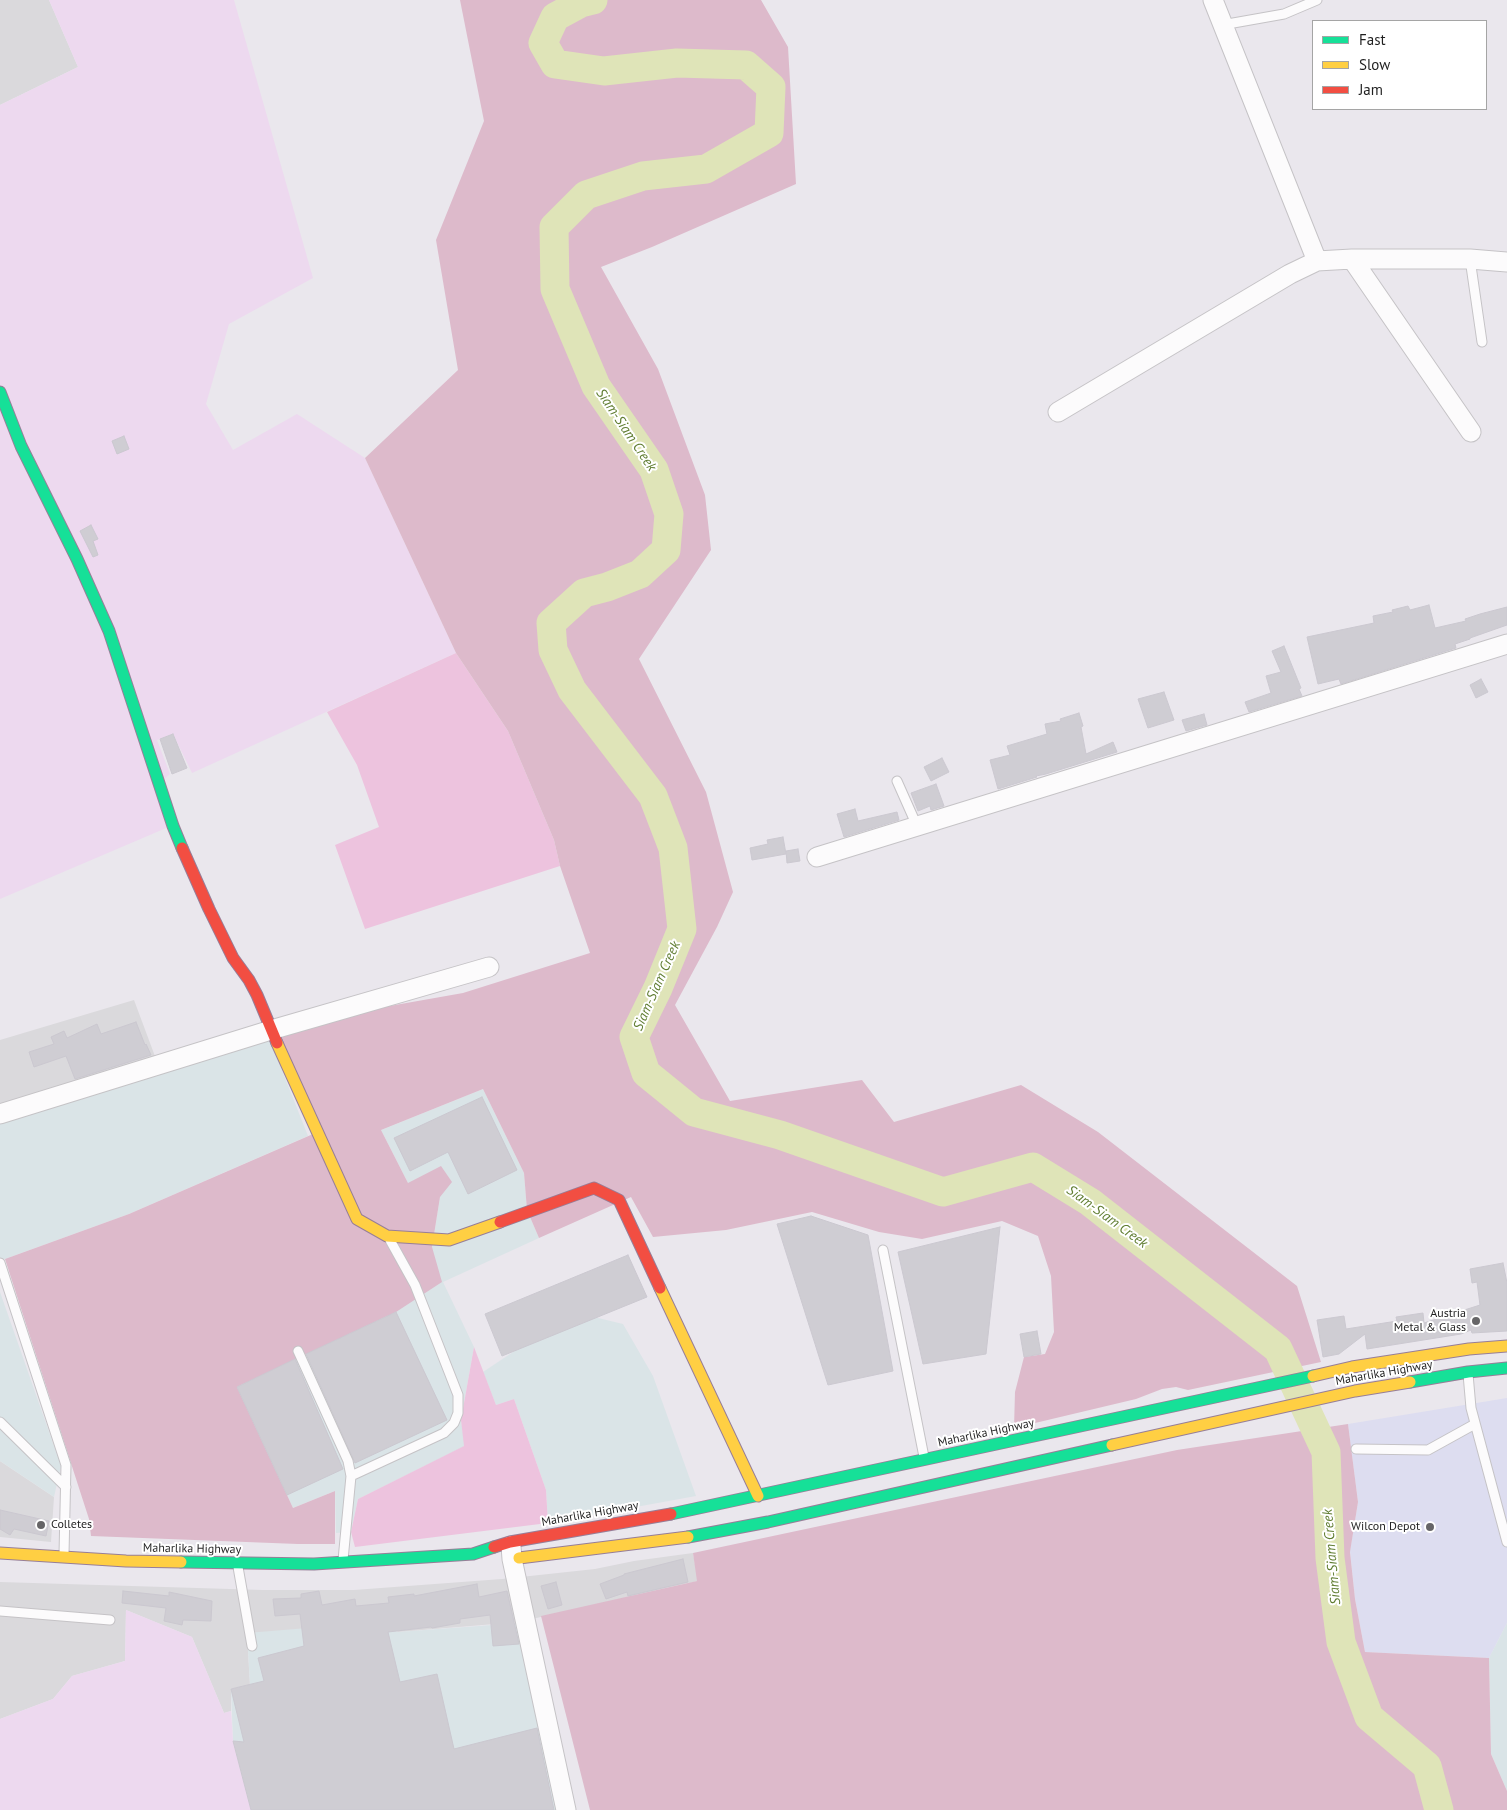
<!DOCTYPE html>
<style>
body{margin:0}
#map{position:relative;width:1507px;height:1810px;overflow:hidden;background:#eae7ed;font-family:"PT Sans",sans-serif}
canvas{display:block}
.legend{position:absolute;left:1312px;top:20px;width:175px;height:90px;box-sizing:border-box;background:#fff;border:1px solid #a5a5a5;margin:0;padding:6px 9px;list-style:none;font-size:15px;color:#1f1f1f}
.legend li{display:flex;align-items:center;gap:10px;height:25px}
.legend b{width:25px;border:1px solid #a5a5a5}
</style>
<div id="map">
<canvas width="1507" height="1810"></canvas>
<ul class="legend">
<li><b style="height:6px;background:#16e098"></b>Fast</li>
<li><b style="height:6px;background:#ffcf43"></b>Slow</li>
<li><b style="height:6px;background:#f24e42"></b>Jam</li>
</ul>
</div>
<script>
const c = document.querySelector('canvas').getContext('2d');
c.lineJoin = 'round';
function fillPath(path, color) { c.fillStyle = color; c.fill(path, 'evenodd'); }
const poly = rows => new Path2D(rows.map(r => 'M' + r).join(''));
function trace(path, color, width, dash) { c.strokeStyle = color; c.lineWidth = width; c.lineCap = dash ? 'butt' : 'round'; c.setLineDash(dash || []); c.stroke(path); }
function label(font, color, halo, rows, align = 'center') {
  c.font = font + ' "PT Sans",sans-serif'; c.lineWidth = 4; c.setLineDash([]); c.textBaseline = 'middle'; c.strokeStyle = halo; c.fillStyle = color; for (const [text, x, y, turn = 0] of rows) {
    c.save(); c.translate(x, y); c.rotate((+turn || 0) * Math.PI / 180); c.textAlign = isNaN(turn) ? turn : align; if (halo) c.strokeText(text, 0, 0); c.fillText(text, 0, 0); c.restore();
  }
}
const residential = poly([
 [0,0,49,0,78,67,0,105],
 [134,1000,159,1067,0,1116,0,1040],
 [0,1461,54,1497,51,1542,0,1537],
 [693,1553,698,1581,519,1622,398,1632,386,1625,247,1634,250,1685,231,1689,231,1711,224,1713,192,1637,126,1610,125,1661,72,1676,53,1699,0,1719,0,1582,263,1590,354,1590,502,1579,595,1569,634,1561]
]);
const commercial = poly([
 [1507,1398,1507,1623,1489,1658,1365,1652,1355,1599,1350,1551,1358,1502,1348,1424]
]);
const industrial = poly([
 [268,1035,308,1136,129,1214,5,1259,0,1259,0,1116],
 [483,1089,524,1173,527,1210,539,1238,443,1282,474,1347,461,1420,465,1446,358,1499,351,1532,336,1533,335,1491,293,1508,237,1387,396,1312,432,1247,440,1197,408,1183,381,1130],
 [0,1292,61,1466,54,1497,0,1461],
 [594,1317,623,1324,653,1376,696,1496,548,1523,546,1490,514,1399,496,1405,483,1372,531,1340],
 [368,1623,386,1625,398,1632,519,1623,556,1810,251,1810,233,1741,231,1689,250,1685,247,1633],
 [1507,1623,1507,1791,1491,1754,1489,1658]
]);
const farmland = poly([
 [49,0,234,0,313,278,229,324,206,404,233,450,297,414,365,458,456,653,192,773,173,734,157,740,170,774,162,781,178,823,0,899,0,105,78,67],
 [126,1610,192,1637,224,1713,231,1711,233,1741,251,1810,0,1810,0,1719,53,1699,72,1676,125,1661]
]);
const grass = poly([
 [456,653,508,731,554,840,560,866,365,929,335,845,379,827,357,765,327,712],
 [474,1347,496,1405,514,1399,546,1490,548,1523,355,1547,351,1532,358,1499,464,1446,461,1420]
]);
const forest = poly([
 [460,0,761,0,788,47,796,184,652,247,601,267,658,369,705,495,711,550,639,659,706,792,733,892,717,927,675,1005,730,1101,862,1080,894,1122,1021,1085,1098,1132,1297,1286,1321,1362,1188,1390,1176,1387,1162,1389,1136,1399,1014,1428,1015,1392,1024,1357,1045,1354,1054,1332,1051,1276,1038,1236,1002,1221,922,1239,879,1232,812,1212,726,1230,653,1237,631,1197,539,1238,527,1210,524,1173,483,1089,381,1130,408,1183,441,1166,452,1182,440,1197,432,1247,442,1282,396,1312,237,1387,293,1508,335,1491,335,1544,298,1544,91,1536,89,1519,5,1259,129,1214,320,1131,279,1037,350,1013,463,993,590,953,560,866,554,840,508,731,456,653,365,458,458,370,436,240,484,121],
 [1348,1424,1358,1502,1350,1552,1355,1599,1365,1652,1489,1658,1491,1754,1507,1791,1507,1810,590,1810,541,1616,697,1581,693,1553,1177,1450]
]);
const river = poly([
 [593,0,581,3,555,17,543,43,555,64,604,71,677,63,746,65,771,87,769,133,706,169,643,176,586,195,554,227,555,289,596,386,654,470,669,514,666,550,640,574,607,587,584,593,551,623,553,650,572,690,653,796,673,848,682,929,658,988,634,1037,646,1073,694,1112,780,1135,943,1192,1033,1167,1090,1202,1278,1349,1326,1452,1330,1558,1341,1642,1369,1717,1427,1766,1439,1810]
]);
const building = poly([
 [124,436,129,449,117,454,112,441,124,436],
 [91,525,98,539,93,541,98,555,93,557,80,531,91,525],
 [1429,605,1435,628,1466,621,1465,619,1480,614,1507,607,1507,625,1470,638,1470,639,1455,644,1456,648,1341,684,1339,679,1318,684,1307,637,1374,623,1373,616,1393,612,1392,610,1408,606,1410,610,1429,605],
 [1284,646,1301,688,1299,689,1302,696,1249,712,1245,702,1271,693,1266,676,1281,672,1272,651,1284,646],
 [1481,679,1488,692,1476,698,1470,685,1481,679],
 [1164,692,1174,720,1148,728,1138,699,1164,692],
 [1079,713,1083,726,1081,727,1086,754,1113,742,1117,752,1046,774,1036,776,1037,777,998,789,990,760,1010,755,1007,746,1047,734,1045,724,1061,721,1060,719,1079,713],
 [1204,714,1207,725,1186,731,1182,720,1204,714],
 [173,734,187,768,172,774,160,739,173,734],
 [942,758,949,772,931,781,924,767,942,758],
 [936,784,944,806,931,810,930,806,918,811,911,793,936,784],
 [855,809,858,821,897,812,899,820,844,837,837,814,855,809],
 [783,837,786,854,752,860,750,848,768,844,767,840,783,837],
 [798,849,800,861,787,863,786,851,798,849],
 [136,1022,145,1045,146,1044,151,1055,75,1079,66,1056,34,1067,29,1052,54,1044,51,1037,64,1031,67,1038,97,1024,101,1034,136,1022],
 [482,1097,517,1170,468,1194,448,1152,410,1171,394,1138,482,1097],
 [811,1216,868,1235,893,1371,828,1385,777,1224,811,1216],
 [1000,1227,986,1354,923,1364,898,1252,1000,1227],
 [628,1255,647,1297,502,1356,485,1314,628,1255],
 [1503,1263,1507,1283,1507,1331,1472,1333,1471,1330,1461,1334,1367,1349,1365,1334,1339,1354,1323,1357,1317,1320,1344,1316,1346,1329,1397,1321,1396,1317,1423,1313,1424,1323,1480,1305,1477,1282,1472,1283,1470,1269,1503,1263],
 [396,1312,447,1420,355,1463,306,1354,396,1312],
 [1037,1331,1041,1354,1024,1357,1020,1334,1037,1331],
 [295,1359,343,1469,287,1495,237,1387,295,1359],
 [0,1510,49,1521,46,1536,14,1529,10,1535,0,1529,0,1510],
 [683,1559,688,1582,628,1596,627,1592,606,1599,600,1584,624,1575,624,1574,683,1559],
 [556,1582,562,1605,548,1609,541,1586,556,1582],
 [477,1584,479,1597,507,1591,519,1644,493,1646,490,1615,460,1619,460,1623,432,1628,431,1627,388,1632,400,1682,437,1674,454,1749,537,1728,554,1810,251,1810,233,1741,244,1742,231,1689,264,1681,258,1658,304,1646,300,1614,275,1616,273,1599,301,1598,301,1594,319,1591,322,1605,355,1599,356,1606,389,1603,388,1597,414,1594,414,1596,477,1584],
 [123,1591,169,1596,169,1592,212,1601,211,1621,183,1620,182,1625,164,1621,166,1608,122,1603,123,1591]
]);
const lane = poly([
 [1222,25,1284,14,1317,0],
 [1470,259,1482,342],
 [897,781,917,826],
 [883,1250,924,1457],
 [0,1263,66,1465,64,1554],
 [298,1351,348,1461,351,1476,343,1560],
 [1468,1374,1471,1408,1507,1542],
 [0,1422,66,1487],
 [1356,1449,1428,1450,1475,1424],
 [351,1476,444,1433,454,1423,458,1413,458,1395,415,1285,390,1240],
 [238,1567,252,1646],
 [0,1611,110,1620]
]);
const street = poly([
 [1213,0,1317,261],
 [1352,259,1471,432],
 [1058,412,1290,274,1317,261,1352,259,1470,259,1507,262],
 [817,857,1507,644],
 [0,1114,271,1030,489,967],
 [511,1546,512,1559,566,1810]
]);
const fast = poly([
 [0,392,21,446,77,559,109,631,173,826,182,848],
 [1410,1382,1468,1372,1507,1368],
 [671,1514,1313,1376],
 [688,1537,768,1522,1112,1445],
 [181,1562,314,1564,473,1554,494,1547]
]);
const slow = poly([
 [277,1043,357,1219,387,1236,449,1240,500,1222],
 [660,1288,758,1496],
 [1313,1376,1352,1367,1469,1349,1507,1346],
 [1112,1445,1355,1391,1410,1382],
 [0,1553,126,1561,181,1562],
 [519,1558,688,1537]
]);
const jam = poly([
 [182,848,209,909,233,958,249,980,257,995,277,1043],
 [500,1222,594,1188,619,1200,660,1288],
 [494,1547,510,1542,671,1514]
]);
const markers = [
 [1476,1321,5,"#666567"],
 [41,1525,5,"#666567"],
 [1430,1527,5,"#666567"]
];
const poiNames = [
 ["Austria",1466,1314],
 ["Metal & Glass",1466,1328],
 ["Colletes",51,1525,"left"],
 ["Wilcon Depot",1420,1527]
];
const streetNames = [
 ["Maharlika Highway",1384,1373,-10],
 ["Maharlika Highway",986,1433,-12],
 ["Maharlika Highway",590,1514,-10],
 ["Maharlika Highway",192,1549,1]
];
const waterNames = [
 ["Siam-Siam Creek",626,430,56],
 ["Siam-Siam Creek",657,986,-66],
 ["Siam-Siam Creek",1107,1217,36],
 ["Siam-Siam Creek",1332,1557,-95]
];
fillPath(residential, '#dad9dc');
fillPath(commercial, '#ddddf0');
fillPath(industrial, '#dae4e7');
fillPath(farmland, '#edd9ef');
fillPath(grass, '#edc3de');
fillPath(forest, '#ddbacb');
trace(river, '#dfe4b8', 29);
fillPath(building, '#cfcdd3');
trace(building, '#cbc8d0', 1);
trace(lane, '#c5c3c6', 11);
trace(street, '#c5c3c6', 21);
trace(fast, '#977e98', 13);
trace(slow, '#977e98', 13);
trace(jam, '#977e98', 13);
trace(lane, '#fcfbfc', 9);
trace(street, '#fcfbfc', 19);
trace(fast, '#16e098', 11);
trace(slow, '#ffcf43', 11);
trace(jam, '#f24e42', 11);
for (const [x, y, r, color] of markers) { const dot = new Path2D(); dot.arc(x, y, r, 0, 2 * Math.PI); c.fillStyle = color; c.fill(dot); trace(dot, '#fff', 2); }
label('12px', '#1f1f1f', '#fff', poiNames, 'right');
label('12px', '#1f1f1f', '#fff', streetNames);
label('italic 14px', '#607d32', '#fff', waterNames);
</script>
